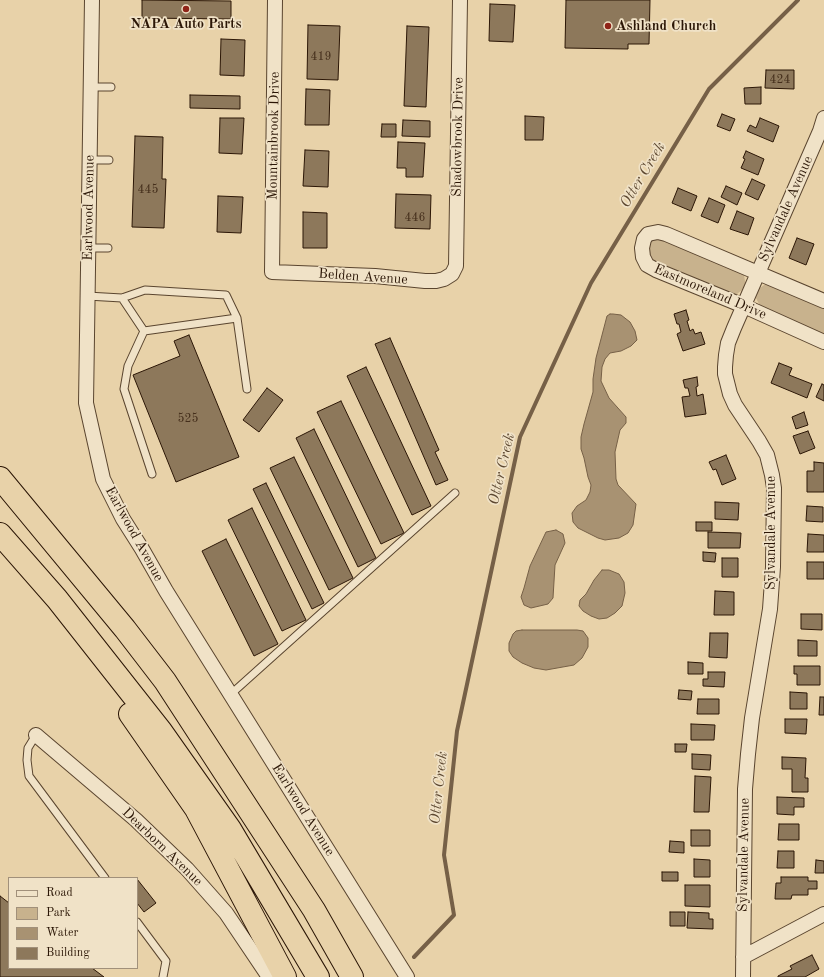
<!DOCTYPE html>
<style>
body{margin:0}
#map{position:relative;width:824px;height:977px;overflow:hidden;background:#e8d2a9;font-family:"Old Standard TT",serif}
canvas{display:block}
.legend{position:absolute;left:8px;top:877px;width:130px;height:92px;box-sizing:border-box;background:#f0e2c7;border:1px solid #a1907a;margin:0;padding:5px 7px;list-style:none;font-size:12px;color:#2b1606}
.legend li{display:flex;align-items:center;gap:8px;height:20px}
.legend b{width:20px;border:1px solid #a1907a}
</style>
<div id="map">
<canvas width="824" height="977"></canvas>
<ul class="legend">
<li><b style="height:5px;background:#f0e2c7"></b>Road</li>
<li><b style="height:11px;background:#c8b28d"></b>Park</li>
<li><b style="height:11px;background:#a89272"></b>Water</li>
<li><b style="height:11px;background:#8d785b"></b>Building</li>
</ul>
</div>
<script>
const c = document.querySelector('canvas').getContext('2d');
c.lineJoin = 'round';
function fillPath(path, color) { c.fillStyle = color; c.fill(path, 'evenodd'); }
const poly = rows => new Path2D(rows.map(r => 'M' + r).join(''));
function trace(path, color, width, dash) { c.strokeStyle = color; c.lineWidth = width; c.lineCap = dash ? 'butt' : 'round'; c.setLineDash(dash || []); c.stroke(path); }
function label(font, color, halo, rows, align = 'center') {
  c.font = font + ' "Old Standard TT",serif'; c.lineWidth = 3.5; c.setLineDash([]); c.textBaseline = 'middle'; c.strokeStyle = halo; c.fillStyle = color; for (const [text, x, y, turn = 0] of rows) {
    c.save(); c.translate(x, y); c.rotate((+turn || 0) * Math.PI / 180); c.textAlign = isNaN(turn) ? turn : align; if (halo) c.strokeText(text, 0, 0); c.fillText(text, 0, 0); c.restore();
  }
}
const green = poly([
 [658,236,741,272,744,275,745,281,745,285,742,290,737,294,732,294,726,292,649,258,647,242],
 [767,284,772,285,824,308,824,335,763,308,759,304,756,298,757,292,760,288,764,285]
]);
const water = poly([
 [610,314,613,314,621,315,630,322,635,331,637,340,631,346,621,351,610,353,605,359,602,367,601,381,609,398,626,417,626,423,620,430,615,452,616,479,618,485,636,504,633,525,628,533,619,538,605,540,598,538,578,528,573,522,572,513,577,506,586,500,590,492,591,485,588,477,584,458,581,449,581,437,584,424,593,392,593,379,596,358,607,316,610,314],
 [556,530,563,534,565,543,555,565,553,598,548,604,531,608,524,605,521,597,524,588,530,566,546,532,556,530],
 [602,570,609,570,619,574,624,582,625,593,622,606,615,613,607,618,599,619,591,616,583,611,579,606,580,600,586,594,594,580,602,570],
 [522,630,577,630,583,631,588,638,588,647,582,658,574,665,546,670,534,668,522,663,513,657,509,651,509,643,513,634,516,631,522,630]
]);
const stream = poly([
 [414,957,454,915,444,855,457,731,520,437,591,283,709,89,798,0]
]);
const building = poly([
 [142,0,231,1,231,19,142,18,142,0],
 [566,0,650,0,649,44,628,44,628,49,565,48,566,0],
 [490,4,515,5,513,42,489,41,490,4],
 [308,25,340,26,338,80,307,79,308,25],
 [407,26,429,27,426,107,404,106,407,26],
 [221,39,245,40,244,76,220,75,221,39],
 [766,70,794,70,794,89,765,88,766,70],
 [761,87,761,104,745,104,744,88,761,87],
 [306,89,330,90,329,125,305,125,306,89],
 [190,95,240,96,240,109,190,108,190,95],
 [722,114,735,119,730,131,717,126,722,114],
 [525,116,544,117,543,140,525,140,525,116],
 [220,118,244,118,242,154,219,153,220,118],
 [760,118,779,126,773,142,747,131,750,125,756,128,760,118],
 [403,120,430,121,430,137,402,136,403,120],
 [382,124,396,124,396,137,381,137,382,124],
 [135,136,163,137,162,179,166,179,164,228,132,227,135,136],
 [398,142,425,143,423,177,406,177,406,168,397,168,398,142],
 [305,150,329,151,328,187,303,186,305,150],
 [746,151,764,159,758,175,741,168,745,159,743,158,746,151],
 [752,179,765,185,758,200,745,194,752,179],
 [726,186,742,193,737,205,721,197,726,186],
 [678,188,697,196,691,211,672,203,678,188],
 [396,194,431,195,430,229,395,228,396,194],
 [218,196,243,197,241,233,217,232,218,196],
 [709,198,725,205,718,223,701,216,709,198],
 [737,211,754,218,748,235,730,229,737,211],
 [303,212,327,213,327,248,303,248,303,212],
 [797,238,814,244,806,265,789,258,797,238],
 [686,310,689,320,687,321,690,331,693,329,695,334,701,332,705,344,683,351,677,334,681,332,679,324,677,324,674,314,686,310],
 [189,335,239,457,176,482,133,375,180,356,174,341,189,335],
 [390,338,439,450,435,452,448,480,436,485,375,344,390,338],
 [779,363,792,368,789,375,812,384,807,398,771,383,779,363],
 [366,367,431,506,412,515,347,376,366,367],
 [697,377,698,386,696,387,697,396,703,394,706,414,685,417,682,397,690,396,688,388,685,388,683,380,697,377],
 [822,384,824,385,824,401,816,397,822,384],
 [267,388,283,400,259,432,243,420,267,388],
 [341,401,404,533,381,544,317,412,341,401],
 [804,412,808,425,796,429,792,417,804,412],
 [314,429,376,558,358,567,296,438,314,429],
 [808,431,815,448,800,454,793,436,808,431],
 [726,455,736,479,722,485,716,469,713,470,709,462,726,455],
 [294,457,353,578,329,590,270,468,294,457],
 [814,462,824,463,824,492,807,492,807,471,814,471,814,462],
 [266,483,324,603,312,609,253,489,266,483],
 [715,502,739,503,738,520,715,519,715,502],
 [807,506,823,507,823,522,806,521,807,506],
 [252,508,306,620,282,631,228,520,252,508],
 [696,522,712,522,712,531,696,531,696,522],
 [708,532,741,533,740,548,708,548,708,532],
 [808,534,824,535,824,552,807,552,808,534],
 [226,539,278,644,254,656,202,551,226,539],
 [703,552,716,553,715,562,703,561,703,552],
 [722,558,738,558,738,577,722,577,722,558],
 [807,562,824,562,824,579,807,579,807,562],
 [715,591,734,592,734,615,714,615,715,591],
 [801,614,822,614,822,630,801,629,801,614],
 [710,633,728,633,727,658,709,657,710,633],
 [798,640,817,641,817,656,798,656,798,640],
 [688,662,703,663,703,674,688,674,688,662],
 [794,666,820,666,820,685,797,685,797,674,794,674,794,666],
 [708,672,725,672,724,687,703,686,703,679,708,679,708,672],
 [679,690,692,691,691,700,678,699,679,690],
 [790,692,807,693,807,709,790,709,790,692],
 [820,697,824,697,824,715,819,715,820,697],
 [698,699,719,699,719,714,697,714,698,699],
 [785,719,807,719,806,734,785,733,785,719],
 [691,724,715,725,714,740,691,740,691,724],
 [675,744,687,744,686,752,675,752,675,744],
 [692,754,711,755,710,770,692,769,692,754],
 [782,757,806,758,805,778,808,778,808,792,792,792,792,769,782,769,782,757],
 [695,776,711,777,709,812,694,812,695,776],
 [777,797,804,798,804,807,794,807,794,815,777,814,777,797],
 [779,824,799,824,799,840,778,840,779,824],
 [691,830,710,830,710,846,691,846,691,830],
 [670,841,684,842,684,853,669,852,670,841],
 [778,851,794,851,794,868,777,868,778,851],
 [694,859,710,860,710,877,694,877,694,859],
 [816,860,824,861,824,873,815,873,816,860],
 [662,872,678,872,678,881,662,881,662,872],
 [781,877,808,877,808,881,817,881,817,889,808,889,808,895,792,895,791,899,775,899,776,883,781,883,781,877],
 [137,879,156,903,144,912,137,903,137,879],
 [685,885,710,885,710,907,685,906,685,885],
 [0,896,9,903,9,968,92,968,104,977,0,977,0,896],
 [670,912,685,912,685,926,670,926,670,912],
 [688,912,709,913,709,919,713,919,713,929,687,928,688,912],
 [812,955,819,969,805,977,778,977,778,976,792,969,790,966,812,955]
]);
const lane = poly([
 [91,87,111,87],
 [90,160,109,160],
 [88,248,108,248],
 [87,296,122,298,145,290,226,295,237,318,247,389],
 [122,298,144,331,128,366,124,389,152,474],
 [144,331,237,318],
 [231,694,455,493],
 [36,735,28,748,27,760,29,776,105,878],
 [137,922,166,961,163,977]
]);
const street = poly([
 [92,0,86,403,103,479,123,519,142,549,166,591,407,977],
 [275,0,272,272,375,276,425,281,436,281,444,279,452,274,456,266,460,0],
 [824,301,666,234,658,232,648,234,644,239,642,248,643,257,647,265,656,270,744,306,824,342],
 [36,735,136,820,187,869,226,913,269,977],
 [743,957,824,914],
 [743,977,745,789,748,754,752,718,770,609,773,567,774,488,772,475,767,455,759,441,735,405,730,394,725,374,725,367,726,355,728,343,734,328,820,131,824,118]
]);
const highway = poly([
 [0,478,125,629,165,681,314,910,352,977],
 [0,534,57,599,161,731,230,829,318,977],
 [130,714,196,809,285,977]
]);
const markers = [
 [186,9,4,"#8f2418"],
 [608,26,4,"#8f2418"]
];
const numberNames = [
 ["419",321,57],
 ["424",780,80],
 ["445",148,190],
 ["446",415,218],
 ["525",188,419]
];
const poiNames = [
 ["NAPA Auto Parts",186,24],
 ["Ashland Church",616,26,"left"]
];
const streetNames = [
 ["Mountainbrook Drive",274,136,-89],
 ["Shadowbrook Drive",458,137,-89],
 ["Earlwood Avenue",89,208,-89],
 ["Sylvandale Avenue",786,209,-66],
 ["Belden Avenue",363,277,4],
 ["Eastmoreland Drive",710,292,23],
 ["Sylvandale Avenue",771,533,-90],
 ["Earlwood Avenue",134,534,61],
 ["Earlwood Avenue",303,810,58],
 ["Dearborn Avenue",162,847,44],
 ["Sylvandale Avenue",744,855,-89]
];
const waterNames = [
 ["Otter Creek",643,175,-59],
 ["Otter Creek",502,469,-77],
 ["Otter Creek",439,788,-84]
];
fillPath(green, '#c8b28d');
fillPath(water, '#a89272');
trace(water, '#766047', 1);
trace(stream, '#766047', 4);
fillPath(building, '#8d785b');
trace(building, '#2b1606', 1);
trace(lane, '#5a452f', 9);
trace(street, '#5a452f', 16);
trace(highway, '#2b1606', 24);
trace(lane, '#f0e2c7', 7);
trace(street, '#f0e2c7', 14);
trace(highway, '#e8d2a9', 22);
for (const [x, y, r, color] of markers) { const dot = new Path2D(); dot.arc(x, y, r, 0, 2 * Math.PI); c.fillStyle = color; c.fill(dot); trace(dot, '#f0e2c7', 1.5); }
label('12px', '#442e1b', null, numberNames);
label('bold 14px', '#2b1606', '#f0e2c7', poiNames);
label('14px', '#2b1606', '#f0e2c7', streetNames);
label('italic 15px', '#5d4831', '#f0e2c7', waterNames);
</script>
